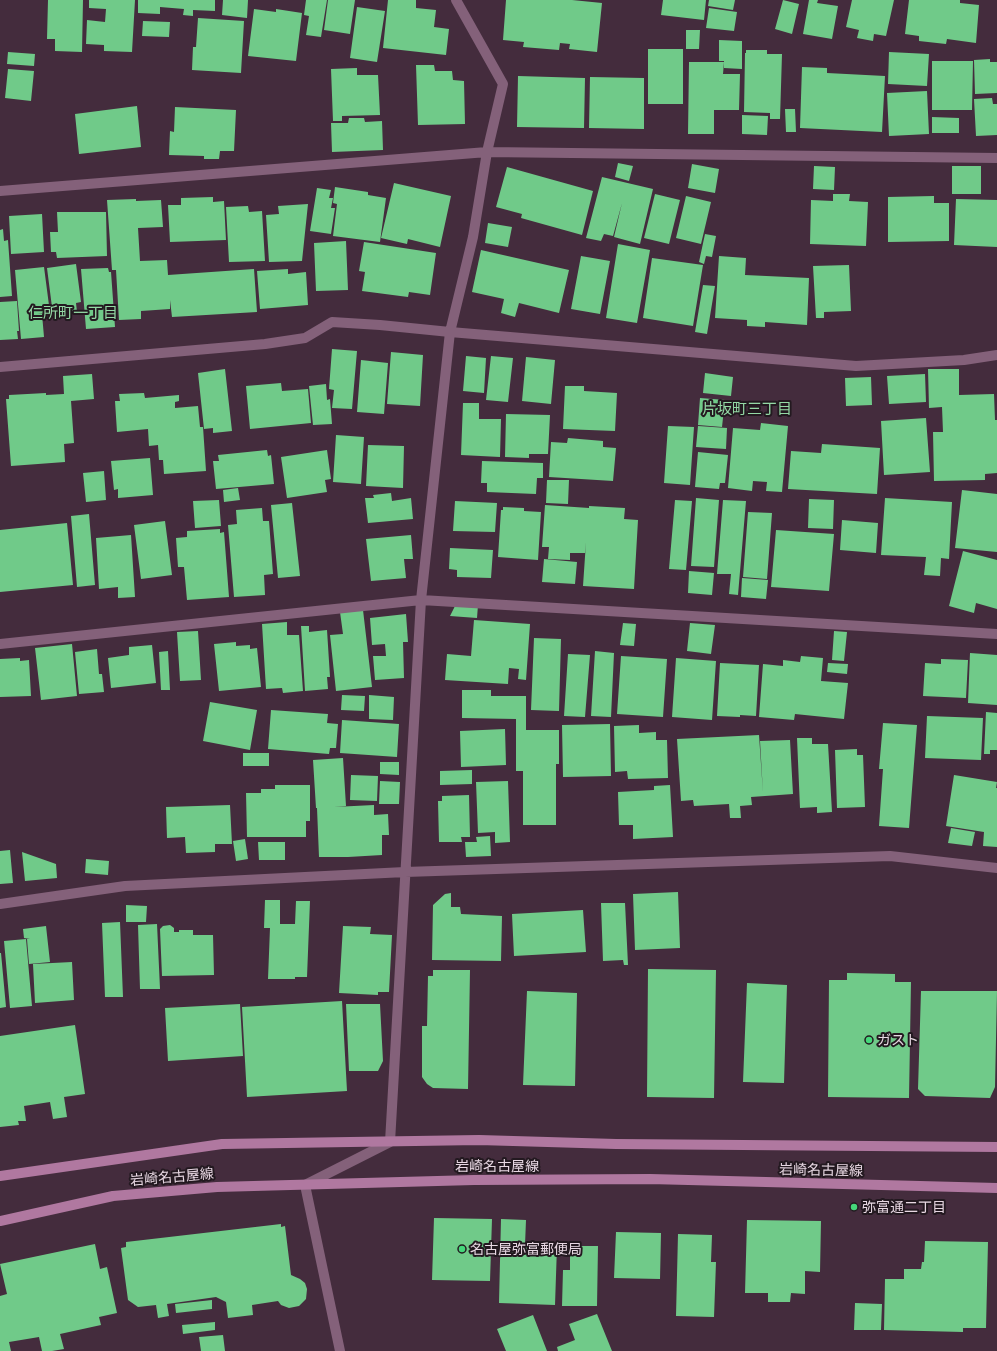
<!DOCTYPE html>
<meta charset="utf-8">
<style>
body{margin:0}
canvas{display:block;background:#442c3d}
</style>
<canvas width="997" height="1351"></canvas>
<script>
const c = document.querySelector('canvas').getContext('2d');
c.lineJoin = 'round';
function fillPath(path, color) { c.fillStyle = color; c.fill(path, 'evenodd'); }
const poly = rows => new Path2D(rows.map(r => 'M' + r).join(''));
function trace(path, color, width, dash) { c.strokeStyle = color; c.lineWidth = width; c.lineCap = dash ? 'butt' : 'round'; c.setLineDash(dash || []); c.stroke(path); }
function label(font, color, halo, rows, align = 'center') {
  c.font = font + ' Barlow,"Noto Sans JP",sans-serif'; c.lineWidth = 4; c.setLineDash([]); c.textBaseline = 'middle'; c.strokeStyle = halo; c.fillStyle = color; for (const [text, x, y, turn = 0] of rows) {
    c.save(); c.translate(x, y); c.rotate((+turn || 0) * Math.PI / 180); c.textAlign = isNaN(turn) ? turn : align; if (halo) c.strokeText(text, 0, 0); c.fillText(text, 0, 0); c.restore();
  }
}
const building = poly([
 [48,0,83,0,82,52,55,51,55,39,47,39],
 [89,0,135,0,132,52,104,51,104,45,86,44,87,20,105,22,106,9,89,8],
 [138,0,215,0,215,11,193,10,193,16,183,15,184,9,160,7,160,14,138,13],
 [223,0,248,0,247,18,222,15],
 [306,0,327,0,321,37,306,35,309,16,304,15],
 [328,0,355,0,350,34,324,30],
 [388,0,416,0,416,8,436,10,434,27,449,29,446,55,383,48],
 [506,0,572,0,602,3,597,52,569,49,570,44,560,43,559,50,523,47,524,42,503,40],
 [663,0,706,0,704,20,661,15],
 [709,0,735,0,733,10,708,6],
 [783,0,799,4,792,34,775,29],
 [809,0,818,0,817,3,838,6,832,39,803,34],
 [852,0,894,0,886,36,874,34,873,41,857,38,859,30,846,27],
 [909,0,960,0,960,3,979,5,976,43,947,39,946,44,919,41,919,36,905,34],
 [357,7,385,11,377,62,350,58],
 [709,8,737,12,734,31,706,28],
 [254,9,276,12,276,9,302,13,296,61,248,56],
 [198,18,244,21,241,73,192,70,193,47,196,47],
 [143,21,170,22,169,37,142,36],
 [686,30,700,30,699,49,686,49],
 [719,40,742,41,742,69,724,68,724,61,719,61],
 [648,49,683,49,683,104,648,104],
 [746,50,767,50,767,54,782,54,780,119,770,119,770,113,744,112,745,53,746,53],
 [8,52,35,54,34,66,7,64],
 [889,52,929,54,927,86,888,84],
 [990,59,990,62,997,62,997,93,975,94,974,60],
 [932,61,973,61,972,110,932,110],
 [689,62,724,62,723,74,740,74,739,110,714,110,714,134,688,134],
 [416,65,434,65,435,71,452,71,453,80,464,81,465,124,418,125],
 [802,67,827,68,827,73,885,76,882,132,800,128],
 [357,68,357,75,378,75,380,115,342,116,342,121,333,121,331,69],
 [8,69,34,71,31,101,5,98],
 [518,76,585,78,584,128,517,127],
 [590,77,644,78,644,129,589,128],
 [927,91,929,134,889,136,887,93],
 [992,98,993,104,997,104,997,135,976,136,974,99],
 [137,106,141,147,79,154,75,114],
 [175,107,236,110,234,151,220,151,219,159,204,159,204,156,169,155,170,131,174,132],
 [785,109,795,109,796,132,786,132],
 [742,115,768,116,767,135,742,134],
 [932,117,959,118,959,133,932,133],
 [349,118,364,118,365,122,382,121,383,150,332,152,331,123,348,123],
 [618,163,633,166,629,181,615,177],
 [692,164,719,169,715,193,688,188],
 [814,166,835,167,834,190,813,189],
 [952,166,981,166,981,194,952,194],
 [507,167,593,191,582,235,521,218,522,214,496,207],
 [602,177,653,189,640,244,614,237,622,203,613,236,604,234,601,241,586,238],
 [394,183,451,196,440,247,408,239,407,244,381,238],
 [335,187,368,192,368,195,386,198,380,242,333,236,337,204,333,203],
 [317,188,331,190,329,198,333,198,331,208,335,208,331,234,310,231],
 [655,194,680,200,669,244,644,238],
 [833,194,850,194,849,201,868,202,866,246,810,244,811,200,833,201],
 [686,196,711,202,701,244,676,238],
 [934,196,934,203,949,203,949,241,888,242,888,197],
 [213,197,213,202,224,201,226,240,170,242,168,205,181,205,181,198],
 [136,199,136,201,161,200,163,227,138,228,140,261,167,260,168,275,254,269,257,312,172,317,170,300,170,309,141,311,141,319,119,320,116,270,112,270,107,200],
 [956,199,997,200,997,247,954,245],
 [308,204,302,261,269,262,266,215,279,214,278,206],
 [248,206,249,212,262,211,265,261,229,262,226,207],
 [57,212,106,212,107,256,57,258,56,252,51,252,50,232,58,232],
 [42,214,44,252,11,254,9,216],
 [488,223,512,227,508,247,485,243],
 [3,229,4,241,8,240,12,296,0,297,0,230],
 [705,234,716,236,712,257,706,256,704,264,699,262],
 [346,241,348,290,316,291,314,243],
 [364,242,436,253,430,295,409,292,408,297,362,291,365,272,359,271],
 [618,244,650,250,637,323,606,318],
 [481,250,569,270,559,313,519,303,515,317,501,313,504,299,472,292],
 [581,256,610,261,600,314,571,309],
 [719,256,746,258,745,275,809,278,807,325,765,322,765,327,747,326,747,320,715,318],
 [652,258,703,265,693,326,643,318],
 [76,264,81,302,76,303,77,312,53,315,47,268],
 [849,265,851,311,824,312,824,318,816,318,813,266],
 [44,267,50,313,37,314,42,314,44,337,21,339,15,270],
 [108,268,109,272,111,272,115,327,86,329,81,269],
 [288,269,288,274,306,272,308,305,260,309,257,271],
 [703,285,715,286,707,334,695,332],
 [17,301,19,331,17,331,18,339,0,340,0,302],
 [332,349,357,351,352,409,332,408,334,390,329,389],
 [391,352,423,355,420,406,387,404],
 [466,356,486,358,484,393,463,391],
 [491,356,513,358,508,402,486,400],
 [526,357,555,360,551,404,522,401],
 [361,360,388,363,384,414,357,412],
 [225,369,232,431,213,433,213,428,204,429,198,373],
 [928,369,959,369,959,395,994,394,995,420,997,420,997,473,985,474,985,480,934,481,933,432,943,432,942,407,929,408],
 [705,373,733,377,731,396,703,393],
 [92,374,94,399,71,401,74,443,64,444,65,462,11,466,6,399,9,399,9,395,46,393,46,395,64,394,63,376],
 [925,374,926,402,889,404,887,376],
 [871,377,872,405,846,406,845,378],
 [281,383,282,391,308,389,311,423,250,429,246,386],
 [326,384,327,400,330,399,332,424,313,425,309,386],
 [565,386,584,386,584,391,617,393,615,431,563,429],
 [144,393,145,398,179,395,179,401,175,402,175,408,198,406,200,427,203,427,206,471,164,474,163,460,159,460,158,445,149,446,148,429,117,432,115,401,120,401,119,394],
 [700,398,725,400,722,427,698,425],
 [463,403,479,403,479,419,501,419,500,457,461,455],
 [506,414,550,415,548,454,529,454,529,458,505,457],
 [926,418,930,472,884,475,881,421],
 [761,423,788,426,782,492,766,491,767,482,753,481,752,491,728,488,733,428,760,430],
 [668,426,694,427,690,485,664,483],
 [698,426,727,428,726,449,696,447],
 [336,435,364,437,361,484,333,482],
 [568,438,603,441,603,447,616,448,613,481,549,477,551,442,567,443],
 [822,444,880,448,877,494,788,489,791,451,821,453],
 [368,445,404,446,403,488,366,486],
 [267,450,268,456,271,455,274,484,216,489,213,461,219,461,218,455],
 [327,450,331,479,325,480,327,492,287,498,281,457],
 [698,452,728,455,725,483,720,483,719,489,695,487],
 [150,458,153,495,118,498,118,489,114,490,111,461],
 [482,461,543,463,543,478,537,478,536,494,487,492,487,483,481,483],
 [104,471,106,500,86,502,83,473],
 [547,480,569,480,568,504,546,503],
 [238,488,240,500,224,502,223,490],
 [962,490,997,494,997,552,955,548],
 [391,493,392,501,411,498,413,519,368,523,365,498,374,498,373,495],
 [696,498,719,500,714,567,691,566],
 [885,498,952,502,949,559,941,558,940,576,924,575,926,557,881,555],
 [809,499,834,500,833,529,808,528],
 [219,500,221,526,195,528,193,501],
 [675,500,692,501,686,570,669,569],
 [723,500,746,501,738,595,729,594,731,574,717,574],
 [455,501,497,503,495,532,453,531],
 [292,503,300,576,278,578,271,505],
 [545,505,589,508,589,506,625,508,624,519,638,520,634,589,583,586,586,542,585,553,570,553,570,560,548,559,549,547,542,547],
 [503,507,524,508,524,511,541,512,538,560,498,557,501,510,503,510],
 [262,508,263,521,269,521,273,574,264,575,265,595,234,597,228,525,237,524,236,510],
 [748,512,772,513,767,579,743,577],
 [89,514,95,585,77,587,71,516],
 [842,520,878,523,876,553,840,550],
 [165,521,172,575,141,579,134,525],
 [67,523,73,585,0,592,0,530],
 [220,529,220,533,224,532,229,597,187,600,184,567,178,567,176,538,187,537,187,531],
 [776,530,834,534,829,591,771,587],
 [131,535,135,597,118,598,118,587,99,589,96,538],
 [411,535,413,559,404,559,406,578,371,581,366,539],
 [450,548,493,550,491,578,457,577,457,570,449,569],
 [963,551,997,560,997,609,976,603,974,613,949,606],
 [544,559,577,562,575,584,542,582],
 [689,571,714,573,712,595,688,593],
 [742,578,768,580,766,599,741,597],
 [456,604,478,605,477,618,450,616],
 [363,610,372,687,336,691,330,635,343,634,340,612],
 [406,614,408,642,403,642,404,678,375,680,373,656,386,656,385,644,372,645,370,618],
 [474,620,530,624,526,680,518,679,519,669,509,668,508,684,445,680,447,654,471,656],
 [287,622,287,635,299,635,303,691,283,693,282,688,266,689,262,624],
 [623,623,636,624,634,646,620,645],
 [690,623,715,625,711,654,687,651],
 [301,626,309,626,309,632,327,630,330,677,327,677,328,689,305,691],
 [198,631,201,680,180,681,177,632],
 [834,631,847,632,844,661,832,660],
 [534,638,561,639,559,711,531,710],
 [236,642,236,646,250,645,250,649,257,648,261,687,219,691,214,644],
 [72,644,77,696,41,700,35,648],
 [152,645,156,683,111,688,108,658,129,655,129,647],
 [97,649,99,674,102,674,104,692,79,694,75,652],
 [168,651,170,690,161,690,159,652],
 [595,651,614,653,611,717,591,716],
 [970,653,997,655,997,705,968,703],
 [568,654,590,655,585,717,564,716],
 [621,656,667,659,663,717,617,714],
 [801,656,823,658,821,681,848,683,844,719,795,714,794,720,759,717,763,664,783,666,783,660,800,662],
 [20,658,20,661,29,660,31,696,0,697,0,659],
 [676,658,716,661,712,720,672,717],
 [941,659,968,660,966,698,923,696,925,663,941,664],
 [720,663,759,665,756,716,740,715,740,717,717,716],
 [828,663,848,664,847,674,827,672],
 [462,690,491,690,491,696,526,696,526,730,559,730,559,764,556,764,556,825,523,825,523,771,516,771,516,719,462,718],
 [342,695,365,696,364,711,341,710],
 [369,695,394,697,393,720,369,719],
 [210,702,257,710,250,750,203,741],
 [271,710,328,714,327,723,338,724,336,748,330,748,329,754,268,749],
 [986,712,997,713,997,750,990,750,990,754,984,754],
 [927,716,983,718,981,760,925,758],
 [342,720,399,724,397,757,340,753],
 [883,723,917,725,909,828,879,826,883,769,879,769],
 [610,724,611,776,563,777,562,725],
 [639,725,639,733,656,732,656,740,667,740,668,778,628,779,627,771,615,772,614,726],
 [505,729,506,765,461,767,460,731],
 [759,735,763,793,760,741,790,740,793,794,751,797,752,805,740,806,741,818,730,818,729,804,694,806,693,800,681,801,677,739],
 [797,738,812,738,812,744,828,744,832,812,817,813,817,807,800,808],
 [857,749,857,755,863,755,865,807,837,808,835,750],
 [243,753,269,753,269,766,243,766],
 [343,758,346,806,334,807,374,805,374,815,388,814,389,835,382,835,382,855,348,857,319,857,317,808,316,808,313,760],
 [380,762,399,762,399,775,380,774],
 [472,770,472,784,440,785,440,771],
 [351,775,378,776,377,801,350,800],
 [954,775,997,782,996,788,997,788,997,847,983,846,984,832,946,826],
 [380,781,400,782,399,804,379,804],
 [508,781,510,842,495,843,495,832,478,833,476,782],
 [275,785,310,785,310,821,306,821,306,837,247,837,246,793,261,793,261,789,275,789],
 [670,785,673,837,633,839,633,825,619,825,618,792,654,790,654,786],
 [469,795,470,837,461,837,462,842,439,842,438,801,442,801,442,796],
 [230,805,232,844,215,844,215,852,186,853,185,837,167,838,166,807],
 [951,828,975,832,972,846,948,843],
 [490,836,491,856,466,857,465,842,477,842,476,837],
 [245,839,248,859,236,861,233,841],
 [258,842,285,842,285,860,259,860],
 [10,850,13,883,0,884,0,851],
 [22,852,56,864,57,878,25,881],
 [86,859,109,861,108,875,85,873],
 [678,892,680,948,635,950,633,894],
 [451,893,451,907,460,907,461,914,502,916,501,961,432,960,433,905,445,894],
 [265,900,280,900,280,924,295,924,296,901,310,901,307,977,295,977,295,979,268,979,270,928,264,928],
 [601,903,625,903,628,965,624,965,623,960,603,961],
 [126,905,147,906,146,922,126,922],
 [583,910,586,952,514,956,512,914],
 [120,922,123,997,105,997,102,923],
 [157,924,160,989,140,989,138,925],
 [170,925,174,928,174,932,179,932,179,930,193,930,193,935,213,935,214,975,162,976,160,929,163,926],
 [46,926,50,962,29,964,27,939,30,939,24,938,23,929],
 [343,926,371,927,370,934,392,935,389,992,378,992,378,995,339,993],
 [26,939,32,1006,10,1008,4,941],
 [0,953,1,953,6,1007,0,1008],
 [72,962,74,1000,35,1003,33,964],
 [648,969,716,970,714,1098,647,1097],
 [433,970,470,970,468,1089,433,1088,427,1084,422,1077,422,1026,427,1026,428,976,433,976],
 [847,973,895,974,895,982,911,982,909,1098,828,1097,829,980,847,980],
 [747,983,787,985,784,1083,743,1082],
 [527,991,577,993,575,1086,523,1085],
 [921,991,997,991,995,1087,990,1098,925,1096,918,1089],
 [342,1001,347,1091,247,1097,242,1007],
 [240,1004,243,1056,168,1061,165,1008],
 [346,1004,380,1004,383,1061,378,1071,349,1071],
 [75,1025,85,1094,64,1097,67,1117,53,1119,50,1102,24,1106,26,1121,18,1121,19,1125,0,1127,0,1036],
 [434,1218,492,1219,490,1281,432,1280],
 [501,1219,526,1220,525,1245,557,1246,555,1305,499,1303],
 [747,1220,821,1221,820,1272,805,1271,805,1294,791,1293,790,1302,768,1302,768,1293,745,1293],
 [281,1224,281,1227,285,1226,291,1275,300,1279,305,1283,307,1289,306,1299,299,1306,289,1308,281,1305,278,1301,252,1305,253,1315,228,1318,226,1302,216,1297,167,1304,169,1316,158,1318,156,1305,138,1307,128,1300,121,1248,126,1247,126,1242],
 [616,1232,661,1233,660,1279,614,1278],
 [678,1234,712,1235,711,1262,716,1262,714,1317,676,1316],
 [925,1241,988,1242,986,1328,963,1328,963,1332,884,1330,885,1279,904,1279,904,1269,921,1269,922,1262,924,1262],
 [95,1244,100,1269,107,1267,117,1313,99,1317,101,1325,60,1334,64,1349,52,1351,42,1351,39,1337,9,1342,11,1351,0,1351,0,1296,7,1294,0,1264],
 [570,1246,598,1246,597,1306,562,1306,563,1270,570,1270],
 [212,1300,212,1309,176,1313,175,1304],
 [855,1303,882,1304,881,1330,854,1330],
 [597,1314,612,1351,558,1351,557,1347,575,1340,569,1324],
 [533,1315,547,1351,506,1351,497,1329],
 [215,1322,215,1330,183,1334,182,1325],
 [223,1335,225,1351,201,1351,199,1337]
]);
const street = poly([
 [0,191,487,152,997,158],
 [0,367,265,344,305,338,332,322,380,325,450,332,856,366,964,360,997,355],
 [0,644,421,600,997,634],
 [0,904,125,886,405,872,890,856,997,868],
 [340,1351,305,1185,390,1142,421,600,450,332,473,237,487,152,503,84,456,0]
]);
const secondary = poly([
 [0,1176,222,1144,479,1140,616,1144,997,1147],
 [0,1221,113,1196,217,1187,474,1180,650,1179,997,1188]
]);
const markers = [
 [869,1040,4,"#45d77a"],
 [854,1207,4,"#45d77a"],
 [462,1249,4,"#45d77a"]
];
const poiNames = [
 ["ガスト",877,1040],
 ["弥富通二丁目",862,1207],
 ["名古屋弥富郵便局",470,1249]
];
const streetNames = [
 ["岩崎名古屋線",497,1166],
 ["岩崎名古屋線",821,1170,1],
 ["岩崎名古屋線",172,1177,-5]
];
const neighbourhoodNames = [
 ["仁所町一丁目",73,313],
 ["片坂町三丁目",747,409]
];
fillPath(building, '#70ca89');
trace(street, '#84617a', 10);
trace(secondary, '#b078a0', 10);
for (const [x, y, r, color] of markers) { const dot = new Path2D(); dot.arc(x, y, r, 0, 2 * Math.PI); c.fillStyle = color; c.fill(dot); trace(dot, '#231920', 1.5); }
label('14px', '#e7d7e2', '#231920', poiNames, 'left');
label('14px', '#e7d7e2', '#231920', streetNames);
label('15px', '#94d9a5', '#231920', neighbourhoodNames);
</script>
